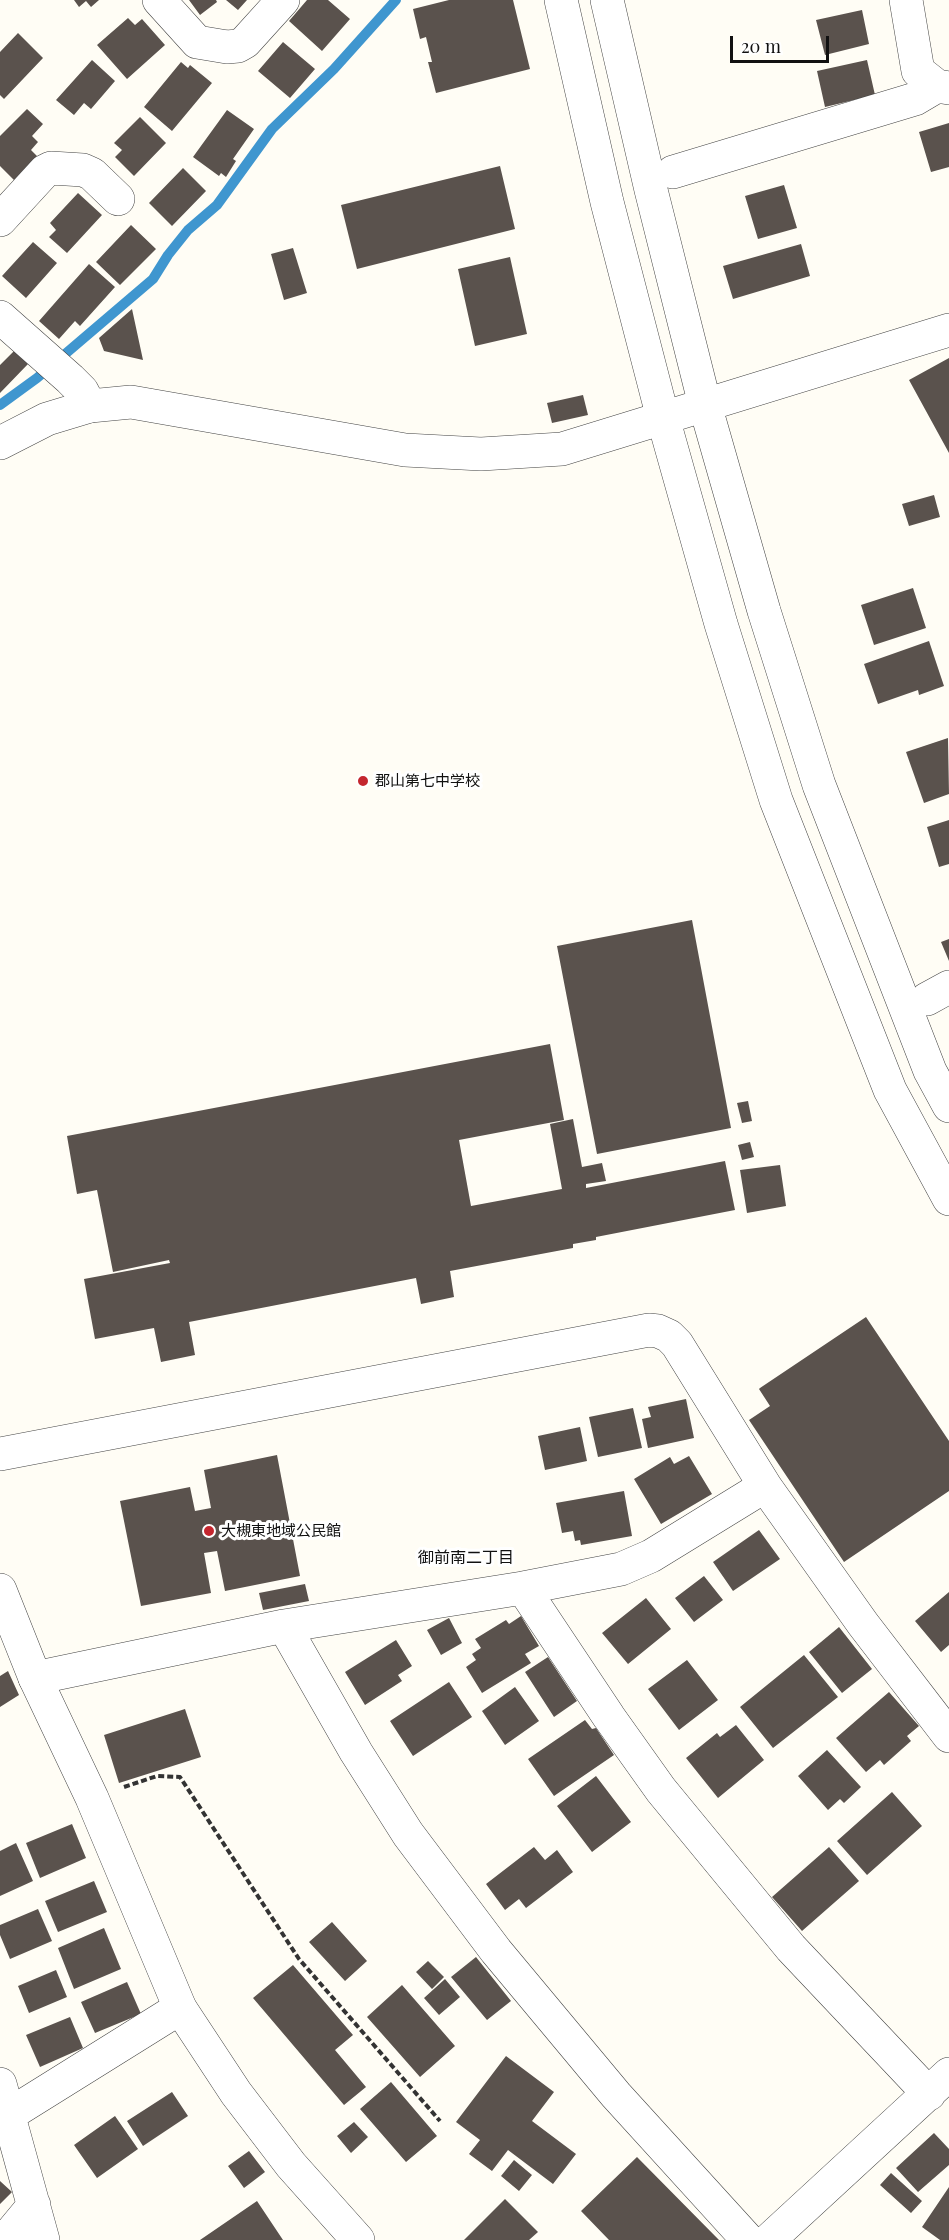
<!DOCTYPE html>
<meta charset="utf-8">
<style>
body{margin:0}
#map{position:relative;width:949px;height:2240px;overflow:hidden;background:#fffdf5;font-family:"Playfair Display",serif}
canvas{display:block}
.scale{position:absolute;left:730px;top:36px;width:99px;height:27px;box-sizing:border-box;border:3px solid #111;border-top:0;padding-left:8px;font-size:18px;line-height:21px;white-space:nowrap;color:#111;-webkit-text-stroke:4px #fff;paint-order:stroke}
</style>
<div id="map">
<canvas width="949" height="2240"></canvas>
<div class="scale">20 m</div>
</div>
<script>
const c = document.querySelector('canvas').getContext('2d');
c.lineJoin = 'round';
const poly = rows => new Path2D(rows.map(r => 'M' + r).join(''));
function trace(path, color, width, dash) { c.strokeStyle = color; c.lineWidth = width; c.lineCap = dash ? 'butt' : 'round'; c.setLineDash(dash || []); c.stroke(path); }
function fillPath(path, color) { c.fillStyle = color; c.fill(path, 'evenodd'); }
function label(font, color, halo, rows, align = 'center') {
  c.font = font + ' "Playfair Display","Noto Sans JP",serif'; c.lineWidth = 6; c.setLineDash([]); c.textBaseline = 'middle'; c.strokeStyle = halo; c.fillStyle = color; for (const [text, x, y, turn = 0] of rows) {
    c.save(); c.translate(x, y); c.rotate((+turn || 0) * Math.PI / 180); c.textAlign = isNaN(turn) ? turn : align; if (halo) c.strokeText(text, 0, 0); c.fillText(text, 0, 0); c.restore();
  }
}
const stream = poly([
 [0,405,37,378,153,279,168,255,188,230,217,205,272,129,334,69,396,0]
]);
const building = poly([
 [74,0,99,0,91,7,86,1,79,7],
 [189,0,216,0,217,2,200,15],
 [226,0,247,0,238,10],
 [307,0,328,0,350,19,322,51,289,21],
 [449,0,513,0,530,69,436,93,428,62,432,62,426,37,420,39,413,9],
 [862,10,869,44,825,55,816,20],
 [128,18,135,25,142,19,165,45,127,79,97,45],
 [18,33,43,58,4,99,0,95,0,52],
 [283,42,315,69,290,98,258,71],
 [92,60,115,81,91,109,84,103,74,115,56,100],
 [867,60,875,95,825,107,817,71],
 [181,62,188,68,190,65,212,83,172,131,144,107],
 [27,109,43,124,32,136,38,142,31,150,37,156,14,180,0,166,0,136],
 [227,110,254,129,233,159,236,161,226,177,221,173,219,176,193,157],
 [140,117,166,143,134,176,115,157,122,150,114,143],
 [949,123,949,167,931,172,919,132],
 [500,166,515,229,357,269,341,205],
 [183,168,206,191,172,226,149,203],
 [784,185,797,228,758,239,745,196],
 [78,193,102,215,67,253,49,237,56,230,50,223],
 [131,225,156,249,120,285,96,262],
 [33,242,57,263,26,298,2,276],
 [801,244,810,276,733,299,723,266],
 [293,248,307,293,284,300,271,254],
 [510,257,527,334,475,346,458,269],
 [89,264,115,287,80,326,75,321,59,339,39,321],
 [132,309,143,360,104,351,99,338],
 [14,351,28,364,0,393,0,365],
 [949,358,949,453,909,380],
 [583,395,588,415,552,423,547,403],
 [934,495,940,517,909,526,902,504],
 [913,588,926,628,874,645,861,605],
 [929,641,944,686,919,695,918,690,878,704,864,664],
 [948,738,949,794,924,803,906,752],
 [949,820,949,864,939,867,927,827],
 [692,920,731,1128,597,1154,557,946],
 [949,939,949,961,941,942],
 [550,1044,564,1120,459,1140,471,1206,562,1189,550,1124,573,1119,582,1167,602,1163,606,1181,586,1184,586,1188,725,1161,735,1210,596,1237,596,1240,573,1244,573,1248,450,1271,454,1297,421,1304,416,1278,189,1322,195,1355,161,1362,154,1328,95,1339,84,1279,170,1263,169,1260,113,1272,97,1190,77,1194,67,1136],
 [748,1101,752,1121,742,1123,737,1103],
 [750,1142,754,1157,742,1160,738,1145],
 [780,1165,786,1206,747,1213,740,1170],
 [866,1317,949,1441,949,1491,844,1562,749,1420,770,1406,759,1389,760,1388],
 [686,1399,694,1438,648,1448,642,1419,651,1417,648,1407],
 [633,1408,642,1448,598,1457,589,1417],
 [580,1427,587,1461,545,1470,538,1436],
 [277,1455,300,1576,225,1591,217,1551,204,1553,211,1593,141,1606,120,1501,190,1487,195,1511,211,1508,204,1470],
 [689,1456,712,1494,661,1524,634,1479,670,1457,674,1464],
 [624,1491,632,1536,581,1545,580,1540,575,1541,573,1531,562,1533,556,1503],
 [759,1530,780,1559,733,1591,713,1562],
 [704,1576,723,1600,694,1622,675,1598],
 [305,1584,309,1601,263,1610,259,1593],
 [949,1592,949,1645,941,1652,915,1621],
 [646,1598,671,1629,628,1664,602,1633],
 [521,1616,539,1646,525,1654,531,1663,482,1693,466,1667,476,1660,472,1654,481,1648,475,1639,506,1620,509,1624],
 [449,1618,462,1643,441,1655,427,1630],
 [839,1627,872,1669,842,1693,809,1652],
 [396,1640,412,1666,398,1675,402,1681,365,1705,345,1672],
 [804,1655,838,1697,773,1748,740,1707],
 [548,1657,577,1701,554,1717,525,1672],
 [687,1660,718,1700,679,1730,648,1689],
 [8,1671,19,1695,0,1707,0,1676],
 [449,1682,472,1717,413,1756,390,1721],
 [515,1687,539,1721,505,1745,482,1711],
 [889,1692,919,1726,907,1736,911,1741,884,1765,880,1760,866,1772,836,1738],
 [185,1709,201,1757,119,1783,104,1735],
 [585,1720,592,1729,596,1728,614,1755,554,1796,528,1759],
 [736,1725,764,1760,718,1798,686,1758,717,1733,720,1737],
 [827,1750,861,1787,844,1803,840,1799,828,1810,798,1776],
 [596,1776,631,1822,592,1852,557,1806],
 [892,1792,922,1826,867,1875,837,1841],
 [72,1824,86,1858,40,1878,26,1843],
 [16,1843,33,1881,0,1896,0,1851],
 [534,1847,545,1860,557,1850,573,1872,526,1908,519,1899,505,1910,486,1884],
 [829,1847,859,1881,802,1931,772,1897],
 [94,1881,107,1912,58,1932,45,1901],
 [38,1909,52,1941,10,1959,0,1935,0,1925],
 [332,1922,367,1961,345,1981,309,1942],
 [104,1928,121,1969,74,1989,58,1948],
 [476,1957,511,2001,487,2020,451,1977],
 [428,1961,444,1977,432,1989,416,1972],
 [293,1965,353,2035,335,2050,366,2087,344,2105,253,1998],
 [56,1970,67,1997,29,2013,18,1986],
 [445,1979,460,1997,439,2015,424,1998],
 [127,1982,141,2014,95,2033,81,2002],
 [402,1985,455,2046,420,2077,367,2017],
 [70,2017,83,2048,40,2067,26,2035],
 [506,2056,554,2092,532,2121,576,2154,553,2184,508,2150,492,2171,469,2154,480,2140,456,2122],
 [391,2082,437,2136,406,2162,360,2109],
 [172,2092,188,2116,143,2146,127,2121],
 [115,2116,138,2149,97,2178,74,2145],
 [354,2122,368,2137,351,2153,337,2136],
 [934,2133,949,2149,949,2165,918,2192,896,2168],
 [249,2151,265,2172,244,2188,228,2166],
 [637,2157,719,2240,609,2240,581,2211],
 [514,2160,532,2175,519,2191,501,2176],
 [891,2173,922,2201,911,2213,880,2185],
 [0,2181,12,2192,0,2204],
 [949,2187,949,2240,940,2240,922,2227],
 [505,2199,538,2232,529,2240,464,2240],
 [257,2201,283,2240,200,2240]
]);
const path = poly([
 [124,1787,157,1776,180,1777,299,1959,440,2121]
]);
const minor = poly([
 [159,0,197,42,227,47,238,46,245,42,283,0],
 [906,0,918,71,937,86,949,88],
 [673,172,915,99,937,86],
 [0,220,45,171,51,168,83,170,92,174,118,199],
 [0,317,70,379,82,391,90,406],
 [927,999,949,987],
 [0,1454,649,1330,658,1331,669,1336,677,1344,765,1486,863,1624,949,1736],
 [523,1588,609,1717,661,1790,791,1948,929,2094],
 [284,1626,356,1752,408,1834,496,1951,616,2095,748,2240],
 [35,1678,284,1626,523,1588,621,1569,651,1556,765,1486],
 [0,2084,43,2240],
 [10,2114,180,2008],
 [5,2240,34,2205],
 [769,2240,949,2074]
]);
const tertiary = poly([
 [561,0,607,202,663,418,721,624,776,800,890,1090,949,1199],
 [607,0,651,190,705,405,764,611,819,785,930,1071,949,1106],
 [0,443,47,419,90,406,131,402,405,450,481,454,562,449,949,330],
 [0,1590,35,1678,92,1798,180,2008,236,2093,291,2165,358,2240]
]);
const markers = [
 [363,781,6,"#c4262e"],
 [209,1531,6,"#c4262e"]
];
const poiNames = [
 ["郡山第七中学校",375,781],
 ["大槻東地域公民館",221,1531]
];
const neighbourhoodNames = [
 ["御前南二丁目",466,1558]
];
trace(stream, '#3f96cf', 10);
fillPath(building, '#5a524d');
trace(minor, '#444', 34);
trace(tertiary, '#444', 34);
trace(path, '#333', 4, [6, 3]);
trace(minor, '#fff', 33);
trace(tertiary, '#fff', 33);
for (const [x, y, r, color] of markers) { const dot = new Path2D(); dot.arc(x, y, r, 0, 2 * Math.PI); c.fillStyle = color; c.fill(dot); trace(dot, '#fff', 2); }
label('15px', '#111', '#fff', poiNames, 'left');
label('16px', '#111', '#fff', neighbourhoodNames);
</script>
